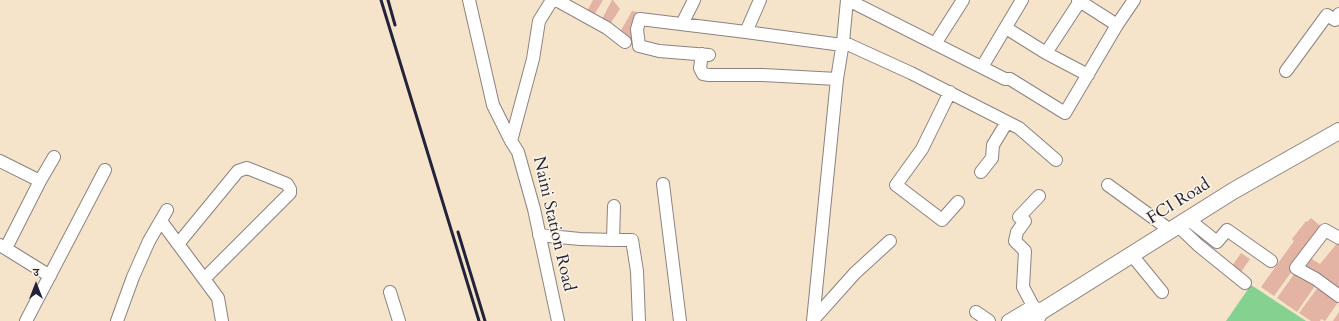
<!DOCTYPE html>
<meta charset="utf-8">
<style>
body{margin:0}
#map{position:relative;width:1339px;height:321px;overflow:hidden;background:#f5e4ca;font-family:Cardo,"Noto Serif Devanagari",serif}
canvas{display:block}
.north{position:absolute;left:16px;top:265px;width:40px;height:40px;-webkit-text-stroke:3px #fcf5e5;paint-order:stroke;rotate:0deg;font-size:11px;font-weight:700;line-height:16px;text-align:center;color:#22223b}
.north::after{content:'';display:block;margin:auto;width:14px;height:18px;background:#22223b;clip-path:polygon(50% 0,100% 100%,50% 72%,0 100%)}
</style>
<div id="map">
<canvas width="1339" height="321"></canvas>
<div class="north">उ</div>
</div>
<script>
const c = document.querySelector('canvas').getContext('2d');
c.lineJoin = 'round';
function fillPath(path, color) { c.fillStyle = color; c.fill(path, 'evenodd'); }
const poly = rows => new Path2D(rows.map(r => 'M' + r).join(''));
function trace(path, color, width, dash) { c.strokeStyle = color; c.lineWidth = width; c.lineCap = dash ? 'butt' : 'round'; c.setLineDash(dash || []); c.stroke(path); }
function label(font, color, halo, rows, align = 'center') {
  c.font = font + ' Cardo,serif'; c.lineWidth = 3; c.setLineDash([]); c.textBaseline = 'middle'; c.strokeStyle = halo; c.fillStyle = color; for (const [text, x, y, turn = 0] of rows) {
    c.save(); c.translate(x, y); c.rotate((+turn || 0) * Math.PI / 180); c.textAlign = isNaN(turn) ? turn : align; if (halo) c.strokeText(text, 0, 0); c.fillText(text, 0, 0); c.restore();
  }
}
const green = poly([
 [1251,285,1306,321,1226,321]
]);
const building = poly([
 [593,0,603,0,593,17,586,13],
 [612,0,613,0,620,9,608,27,600,23],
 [632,11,638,12,636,21,636,47,619,34],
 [1311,218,1323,228,1274,296,1261,287,1294,241,1292,239,1306,221,1307,222],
 [1339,241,1339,292,1301,266,1307,256,1320,264],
 [1241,253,1250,259,1241,272,1232,266],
 [1295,273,1315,286,1297,312,1277,298],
 [1319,286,1339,301,1325,321,1321,319,1320,321,1311,321,1299,313],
 [1339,312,1339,321,1333,321]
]);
const minor = poly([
 [469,0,493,105,511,141,518,152,534,209,558,321],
 [848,0,1005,79,1010,79,1065,113,1117,25,1078,0],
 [560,2,607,28,625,42],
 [682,24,694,0],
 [1117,25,1134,0],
 [1006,28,1046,53,1088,75],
 [746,32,760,0],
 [843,42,911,73,1019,128,1056,160],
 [935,44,963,0],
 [1046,53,1080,1],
 [702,54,700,68,703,74,709,75,763,75,837,79],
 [709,55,659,51,639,46,637,29,640,19,746,32,842,45],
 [982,67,1022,0],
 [1286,71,1327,15,1335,20,1339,14],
 [950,92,922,149,896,185,942,220,958,202],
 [511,141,533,59,539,21,552,0],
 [0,161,40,181],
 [981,172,992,158,993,145,1007,122],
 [663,184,680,321],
 [1108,185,1170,230],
 [1039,196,1019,217,1025,221,1017,232,1015,241,1025,251,1023,287,1033,306,1042,312,1039,318],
 [614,206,613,240,632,240,637,271,639,321],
 [1188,219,1217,242,1227,230,1271,261],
 [161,221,178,244,204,279,290,193,290,189,287,184,247,168,238,171,178,244],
 [1177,225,1198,245,1245,283],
 [539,235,580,239,613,240],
 [1339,238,1325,230,1296,268,1316,279,1339,296],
 [0,245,50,276],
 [6,248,40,181,54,157],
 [1131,254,1162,292],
 [204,279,218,298,222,321],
 [390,292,399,321],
 [976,312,989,321],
 [26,321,105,170],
 [117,321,133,277,149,241,167,210],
 [813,321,837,79,843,42,847,0],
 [814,321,813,320,855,273,890,241],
 [1008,321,1033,306]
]);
const major = poly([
 [1026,321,1233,191,1339,131]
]);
const rail = poly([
 [381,0,479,321],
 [388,0,395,25],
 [458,232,485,321]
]);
const streetNames = [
 ["FCI Road",1179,202,-32],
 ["Naini Station Road",553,224,77]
];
fillPath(green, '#85d18f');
fillPath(building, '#e3b3a3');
trace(minor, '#8c8382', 14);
trace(major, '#8c8382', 18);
trace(minor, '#fff', 12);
trace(major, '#fff', 16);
trace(rail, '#22223b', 3);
label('17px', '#22223b', '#fcf5e5', streetNames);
</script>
